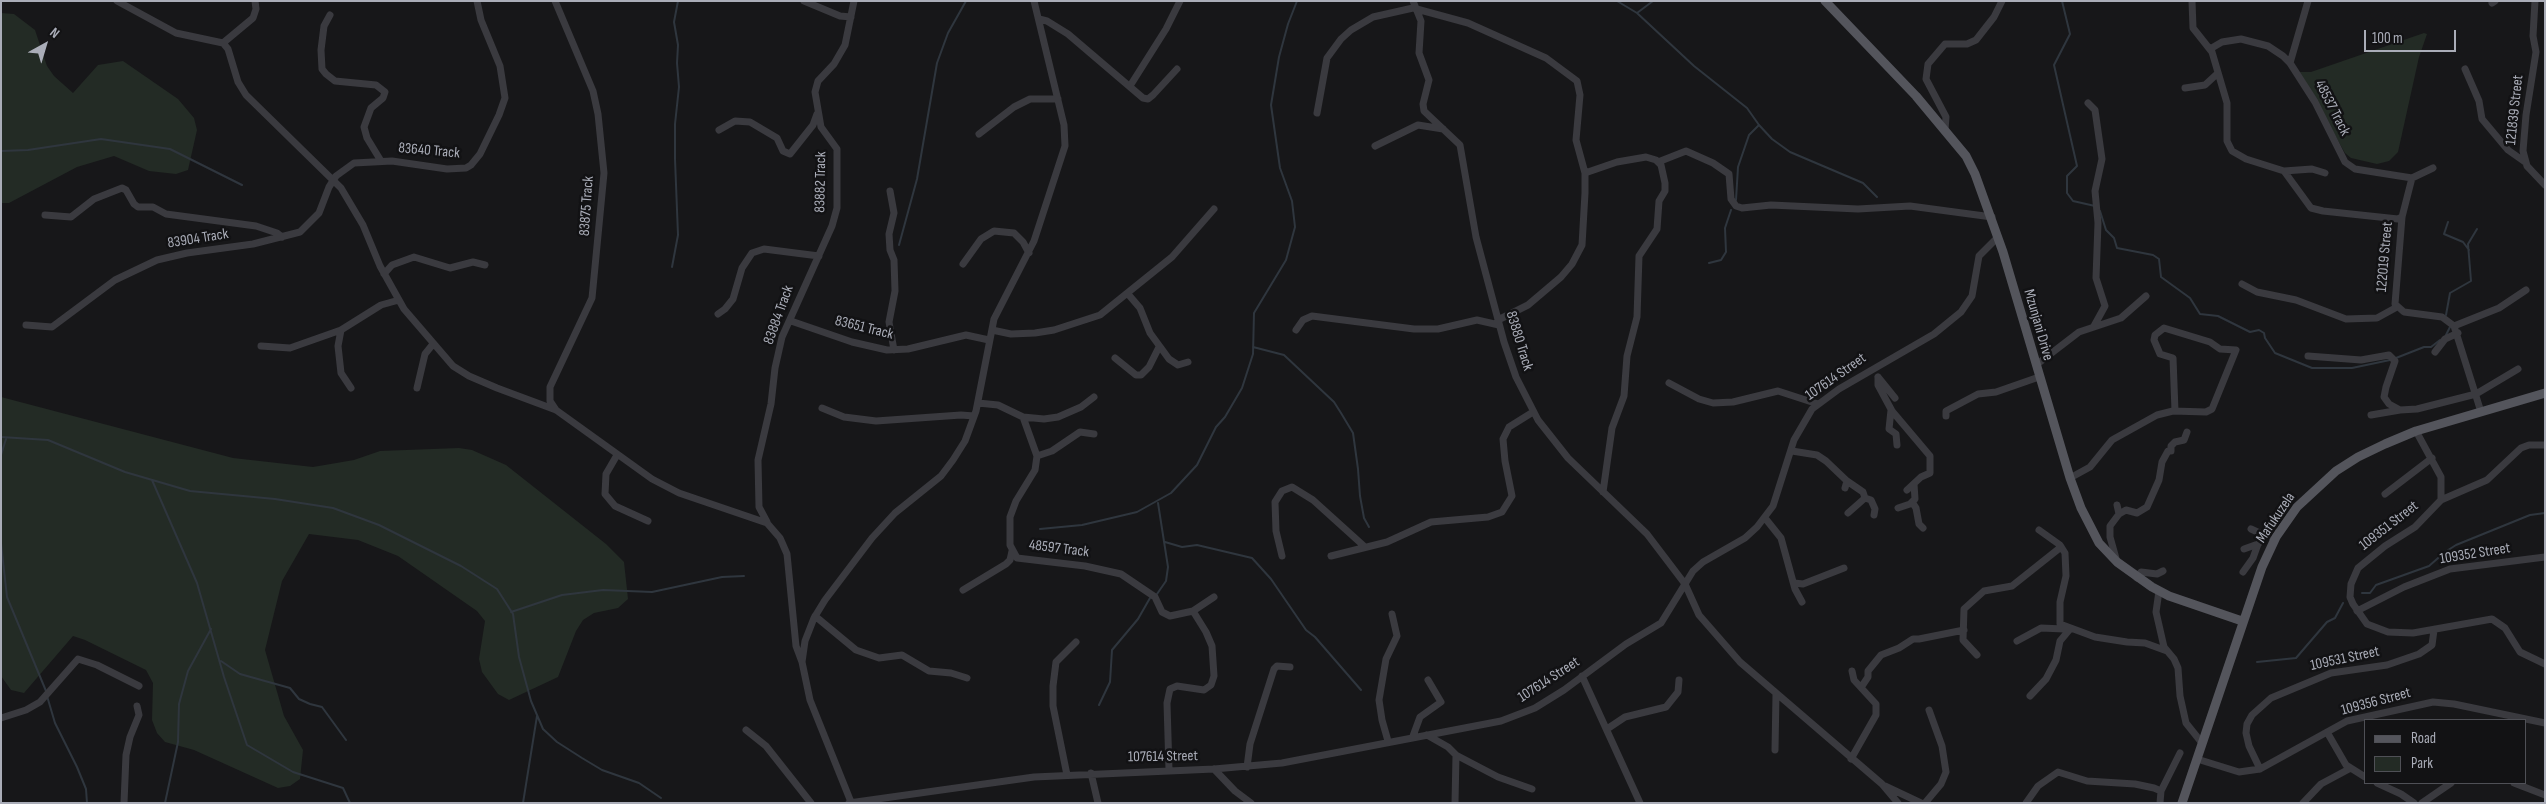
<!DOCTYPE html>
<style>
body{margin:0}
#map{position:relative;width:2546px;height:804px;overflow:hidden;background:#171719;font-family:"Sofia Sans Condensed",sans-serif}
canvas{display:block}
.frame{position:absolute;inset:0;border:2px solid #aaadb8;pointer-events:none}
.legend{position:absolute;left:2364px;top:719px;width:162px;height:65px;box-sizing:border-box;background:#121214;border:1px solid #4f5056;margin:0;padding:6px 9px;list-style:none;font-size:15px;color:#aaadb8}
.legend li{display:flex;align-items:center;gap:10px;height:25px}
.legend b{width:25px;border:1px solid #4f5056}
.north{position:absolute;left:20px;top:20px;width:50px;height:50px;-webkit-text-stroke:4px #121214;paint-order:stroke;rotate:39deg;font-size:14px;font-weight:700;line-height:20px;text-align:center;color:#aaadb8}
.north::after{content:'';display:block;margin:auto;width:18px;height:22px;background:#aaadb8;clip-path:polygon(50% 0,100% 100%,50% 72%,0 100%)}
.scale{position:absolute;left:2364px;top:30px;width:92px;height:22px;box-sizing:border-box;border:2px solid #aaadb8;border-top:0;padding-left:6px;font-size:15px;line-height:18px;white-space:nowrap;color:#aaadb8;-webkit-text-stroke:4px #121214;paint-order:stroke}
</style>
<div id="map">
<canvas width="2546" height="804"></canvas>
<div class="frame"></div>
<ul class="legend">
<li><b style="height:6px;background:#54555c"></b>Road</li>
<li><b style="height:14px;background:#232b25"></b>Park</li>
</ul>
<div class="north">N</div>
<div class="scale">100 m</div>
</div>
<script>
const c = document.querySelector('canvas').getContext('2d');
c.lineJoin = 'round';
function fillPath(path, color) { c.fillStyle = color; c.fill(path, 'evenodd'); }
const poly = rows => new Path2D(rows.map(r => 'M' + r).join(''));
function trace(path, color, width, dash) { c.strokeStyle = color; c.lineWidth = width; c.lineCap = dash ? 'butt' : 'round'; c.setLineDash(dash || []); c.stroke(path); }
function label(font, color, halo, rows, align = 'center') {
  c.font = font + ' "Sofia Sans Condensed",sans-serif'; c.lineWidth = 5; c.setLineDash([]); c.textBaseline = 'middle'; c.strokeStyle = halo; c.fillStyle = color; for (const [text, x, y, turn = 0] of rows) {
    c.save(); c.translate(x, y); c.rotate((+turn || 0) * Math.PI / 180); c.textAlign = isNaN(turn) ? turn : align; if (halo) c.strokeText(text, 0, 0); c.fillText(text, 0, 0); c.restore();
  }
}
const green = poly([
 [1,13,14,14,35,30,47,66,54,76,73,93,98,65,123,61,178,99,194,118,197,130,188,170,176,174,149,171,114,156,77,167,9,203,1,203],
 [2424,33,2427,34,2419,57,2398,152,2389,161,2377,164,2351,158,2345,153,2299,72,2311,72],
 [1,397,233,458,313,467,354,460,380,451,459,448,472,450,506,465,606,544,624,562,628,599,618,608,594,613,583,620,576,631,558,677,509,700,498,694,482,672,479,659,485,621,477,611,398,556,358,540,309,534,282,581,265,650,284,716,303,750,300,779,290,786,278,788,194,750,165,742,157,733,152,720,153,683,146,670,85,640,73,636,24,693,11,690,1,676]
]);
const stream = poly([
 [1617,1,1637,13,1694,66,1747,108,1759,125,1772,139,1790,152,1863,183,1877,197],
 [2062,1,2070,34,2054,65,2077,166,2067,176,2067,193,2073,201,2095,206],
 [1637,13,1653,1],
 [1,151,28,150,101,139,170,149,242,185],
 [1736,200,1738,167,1749,135,1759,125],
 [2100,211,2106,230,2114,238,2117,248,2153,255,2159,259,2161,277,2190,298,2200,314,2218,316,2250,332,2259,330,2264,333,2265,338,2275,353,2312,368,2352,368,2390,360],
 [2448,222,2444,234,2463,242,2469,250],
 [899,245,917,179,937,63,948,33,966,1],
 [1709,263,1721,260,1726,252,1725,228,1731,210],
 [672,267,678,235,675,159,675,124,679,87,677,63,678,45,674,22,678,1],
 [2446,315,2450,293,2471,281,2468,244,2477,229],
 [2446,335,2450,327],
 [1253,347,1284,355,1334,402,1341,413,1353,433,1358,469,1360,496,1364,518,1369,527],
 [2396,358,2424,347,2431,347,2440,340],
 [1,437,48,440,125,472,190,491,275,499,333,508,379,525,461,566,497,589,513,614,519,657,531,701,543,729,557,742,582,758,602,770,639,783,661,798],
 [1,455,6,439],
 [152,480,197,583,224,677,247,745,293,772,343,788,350,803],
 [1040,529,1082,525,1137,512,1171,493,1197,465,1216,427,1225,417,1242,388,1253,354,1254,313,1286,260,1295,227,1292,201,1280,168,1271,105,1279,57,1288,24,1297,1],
 [1165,542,1182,547,1197,545,1252,558,1271,579,1306,630,1315,637,1361,690],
 [1,543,7,597,46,691],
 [2362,593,2370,593,2376,585,2429,566,2445,552,2456,545,2530,515,2545,513],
 [1157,594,1166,581,1168,567,1158,503],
 [511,612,562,595,603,590,652,592,722,577,744,576],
 [221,661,240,674,290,688,299,699,310,704,322,707,346,740],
 [2257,662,2296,658,2327,622,2335,618,2343,603],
 [47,696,55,723,77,767,86,789,87,803],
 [1099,705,1110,682,1112,650,1138,619,1150,598],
 [165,803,178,742,179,704,188,671,211,629],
 [523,803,537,716]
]);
const minor = poly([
 [117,1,176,33,223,43,228,49,238,82,246,95,341,188,363,225,380,266,404,309,453,366,469,376,497,388,556,410,652,479,679,493,767,523,780,538,787,554,796,646,802,662],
 [555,1,593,91,598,114,604,173,592,298,550,387,550,401,556,410],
 [804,1,840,16,851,17],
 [1413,1,1421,21,1419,53,1429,80,1423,104,1424,111,1460,145,1476,237,1504,342,1516,377,1538,420,1568,458,1647,534,1685,584,1699,615,1740,662,1882,784,1898,803],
 [2192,1,2193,28,2212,52,2227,103,2227,141,2232,151,2246,159,2284,171,2311,208,2323,211,2398,219,2402,217],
 [2535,1,2533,36,2536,52,2526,115,2523,151,2527,166,2545,185],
 [2492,3,2495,1],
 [330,15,324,26,321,50,322,69,326,74,335,81,376,85,385,92,383,98,371,108,364,127,367,138,381,161],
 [1039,19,1047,21,1068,34,1143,98,1148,99,1153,95,1177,69],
 [223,43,253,18,256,9,255,1],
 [2210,49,2222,42,2241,39,2268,46,2283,56,2290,63,2315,102,2345,162,2355,169,2412,178,2433,168],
 [2290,63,2308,1],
 [2465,69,2479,101,2482,119,2508,150,2525,162],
 [1130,86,1166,29,1180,1],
 [2185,88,2205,85,2218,73],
 [2088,103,2095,110,2102,159,2095,191,2098,223,2096,278,2105,306,2094,326],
 [1317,113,1327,58,1341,39,1351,30,1373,17,1413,8,1468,23,1546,58,1577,81,1580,95,1576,140,1585,173,1585,193,1582,245,1572,264,1561,277,1528,305,1498,320],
 [719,130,735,121,750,122,777,138,783,151,790,154,813,125,817,114],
 [1945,130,1946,117,1926,79,1928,64,1945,44,1967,44,1976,40,1994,17,2002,1],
 [979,134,1014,107,1030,99,1058,99],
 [1375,146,1418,125,1443,129],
 [1658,162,1686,151,1713,163,1729,174,1731,199,1736,206,1742,208,1771,205,1858,209,1910,206,1992,217],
 [2284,171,2312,169,2325,173],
 [1585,173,1617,162,1646,157,1656,160,1661,165,1665,183,1665,191,1659,201,1657,229,1639,256,1637,317,1627,356,1624,396,1612,428,1603,492],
 [2412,178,2402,217,2395,304,2404,312,2442,317,2454,326,2481,412],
 [890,191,894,213,889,234,890,250,894,260,895,291,889,322,894,350],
 [45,215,71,217,94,199,122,188,126,190,134,204,138,207,153,207,166,214,256,226,277,233,282,237],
 [963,264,981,239,994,231,1014,233,1023,242,1029,253],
 [384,274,392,265,414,257,450,268,473,262,485,265],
 [2242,284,2257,292,2296,300,2346,319,2377,318,2397,307],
 [1128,294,1140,308,1150,333,1169,359,1178,365,1188,362],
 [718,314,725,309,733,299,742,268,752,253,764,249,819,256],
 [791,321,852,342,887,350,908,349,966,335,989,340],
 [26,325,52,327,115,280,157,260,187,253,253,244,300,232,319,213,329,187,336,176,354,163,392,161,447,169,466,168,471,165,480,154,499,115,505,98,500,66,481,20,477,1],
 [2454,326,2499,308,2526,290],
 [341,330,338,346,341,373,351,388],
 [992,330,1011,334,1035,333,1054,330,1100,315,1172,257,1214,209],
 [1296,330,1303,320,1312,316,1414,329,1438,329,1477,320,1499,325],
 [261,346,290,348,341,330,381,305,399,300],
 [2435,352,2445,339,2458,333],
 [2308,356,2361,360,2389,355,2395,361,2386,387,2384,397,2389,404,2400,410,2417,409,2476,394,2518,369],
 [1115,358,1136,375,1141,375,1149,367,1159,347],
 [2036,365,2079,332,2121,318,2146,296],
 [1878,377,1878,385,1892,411,1930,456,1930,473,1921,477,1907,490],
 [1878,377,1895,398],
 [1669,383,1699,399,1713,403,1733,402,1778,391,1818,404],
 [417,388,425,354,433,344],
 [978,403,998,405,1023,417,1037,456,1035,470,1016,501,1010,517,1010,545,1017,558,1085,566,1121,574,1155,597,1162,612,1170,616,1193,611,1214,597],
 [822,408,844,417,876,421,961,415,974,416],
 [1891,410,1889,429,1896,434,1897,445],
 [2371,415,2400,410],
 [1946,416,1946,411,1978,394,1996,392,2039,377],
 [1023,417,1044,419,1058,417,1081,407,1094,397],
 [2416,431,2441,477,2441,500,2415,527,2385,546,2358,568,2351,584,2350,597,2353,604,2367,624,2388,632,2413,633,2492,619,2505,628,2520,652,2545,664],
 [1792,451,1817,455,1826,461,1847,481,1845,488],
 [617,455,606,474,605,494,615,506,648,521],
 [1037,456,1052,451,1080,432,1094,434],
 [2070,478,2090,467,2112,440,2157,415,2173,411,2206,412,2212,409,2236,350,2220,349,2210,342,2164,328,2155,335,2154,340,2160,354,2173,358,2175,411],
 [1847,481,1863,492,1865,498,1848,513],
 [2385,494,2432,458],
 [1865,498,1871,500,1875,509,1874,515],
 [2441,500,2487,480,2521,448,2529,445,2545,445],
 [1912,502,1916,508,1919,524,1923,528],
 [2117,505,2119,514,2110,526,2110,537,2117,562],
 [1898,508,1910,504,1915,499,1914,484],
 [2119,514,2126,510,2137,513,2147,507,2159,480,2162,462,2168,451,2171,451,2171,446,2175,442,2184,440,2187,432],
 [1765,518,1781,538,1795,589,1802,602],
 [767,522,759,507,758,460,771,404,775,368,782,337,832,226,837,208,837,149,821,127,815,92,818,81,834,64,845,45,854,1],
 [2251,529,2266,536],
 [2039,530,2060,545,2065,553,2066,576,2060,602,2060,624,2095,637,2127,642,2145,643,2167,651],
 [2244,549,2258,544,2266,536,2276,537],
 [1282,556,1276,531,1275,502,1282,491,1292,487,1313,500,1365,547],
 [1331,556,1387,542,1431,522,1488,517,1502,512,1512,496,1505,461,1503,439,1509,427,1533,412],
 [2243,572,2253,558,2258,544],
 [2137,578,2141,572,2157,574,2163,571],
 [1794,583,1803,584,1844,568],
 [963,590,1006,564,1010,560,1012,551],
 [2159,591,2156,612,2164,647,2174,659,2178,668,2180,696,2186,723,2202,743],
 [2357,611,2404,587,2450,569,2545,557],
 [815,616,856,650,879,658,902,655,929,671,951,673,967,678],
 [2017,641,2041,628,2064,629],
 [1977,655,1963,640,1964,609,1984,591,2012,586,2061,547],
 [1582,676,1640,803],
 [1862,686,1868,677,1868,671,1881,655,1899,648,1913,639,1919,639,1964,630],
 [2030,696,2046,679,2056,660,2060,641,2070,629],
 [1,718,26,710,40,702,78,659,97,665,139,686],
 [1607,729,1625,717,1666,707,1678,692,1679,680],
 [746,730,766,746,811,803],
 [2327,732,2346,765,2365,777],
 [1427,735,1448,747,1456,755,1455,803],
 [1413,736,1420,717,1441,702,1428,680],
 [1388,741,1382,720,1379,700,1386,659,1397,636,1392,614],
 [1775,750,1776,694],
 [1456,755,1498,777,1532,789],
 [1851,759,1876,715,1876,704,1854,680,1852,671],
 [2197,759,2239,772,2260,769,2347,721,2433,702,2454,704,2545,723],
 [1247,767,1250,744,1274,669,1277,666,1290,667],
 [1214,769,1235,791,1251,803],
 [2260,769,2249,746,2246,733,2247,724,2252,715,2271,698,2331,673,2387,665,2419,654,2432,645,2434,630],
 [1169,770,1167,703,1170,689,1177,686,1204,690,1211,685,1214,676,1212,646,1206,632,1193,611],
 [1091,773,1098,803],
 [1067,775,1053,706,1053,686,1056,662,1076,642],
 [2377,783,2401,794,2414,803],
 [2514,783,2545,795],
 [1885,786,1921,803],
 [2161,791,2180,753],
 [851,802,810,700,802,662,805,641,814,618,825,600,872,538,895,513,941,476,953,460,965,441,976,411,994,319,1034,241,1065,146,1064,125,1034,1],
 [124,803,126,755,130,737,139,715,137,706],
 [849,803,1034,777,1214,769,1282,763,1501,721,1535,708,1564,690,1626,644,1661,623,1693,571,1703,562,1745,538,1757,527,1773,506,1794,440,1812,409,1839,389,1934,334,1961,312,1972,296,1979,256,1998,237],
 [1925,803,1941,784,1946,772,1942,746,1929,710],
 [2026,803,2038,786,2058,772,2087,781,2135,784,2154,788,2161,791,2160,803],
 [2303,803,2321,784,2349,769],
 [2422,803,2451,783]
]);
const major = poly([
 [1825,1,1916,96,1966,156,1975,174,2003,252,2070,478,2081,508,2099,543,2117,562,2152,587,2169,596,2242,621],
 [2182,803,2262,567,2276,537,2297,507,2336,471,2358,457,2385,444,2416,431,2545,393]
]);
const streetNames = [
 ["48537 Track",2332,108,63],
 ["121839 Street",2515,110,-84],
 ["83640 Track",429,151,5],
 ["83882 Track",821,182,-89],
 ["83875 Track",587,206,-86],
 ["83904 Track",198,239,-9],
 ["122019 Street",2385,257,-85],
 ["83884 Track",779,315,-70],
 ["Mzunjani Drive",2038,325,74],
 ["83651 Track",864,328,14],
 ["83880 Track",1519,341,73],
 ["107614 Street",1836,377,-35],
 ["Mafukuzela",2276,518,-56],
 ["109351 Street",2389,526,-38],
 ["48597 Track",1059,549,7],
 ["109352 Street",2475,554,-9],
 ["109531 Street",2345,659,-12],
 ["107614 Street",1549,680,-33],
 ["109356 Street",2376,702,-15],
 ["107614 Street",1163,757,-1]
];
fillPath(green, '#232b25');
trace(stream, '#2f363e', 2);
trace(minor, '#3a3a3f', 7);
trace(major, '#54555c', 9);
label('15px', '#aaadb8', '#121214', streetNames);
</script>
